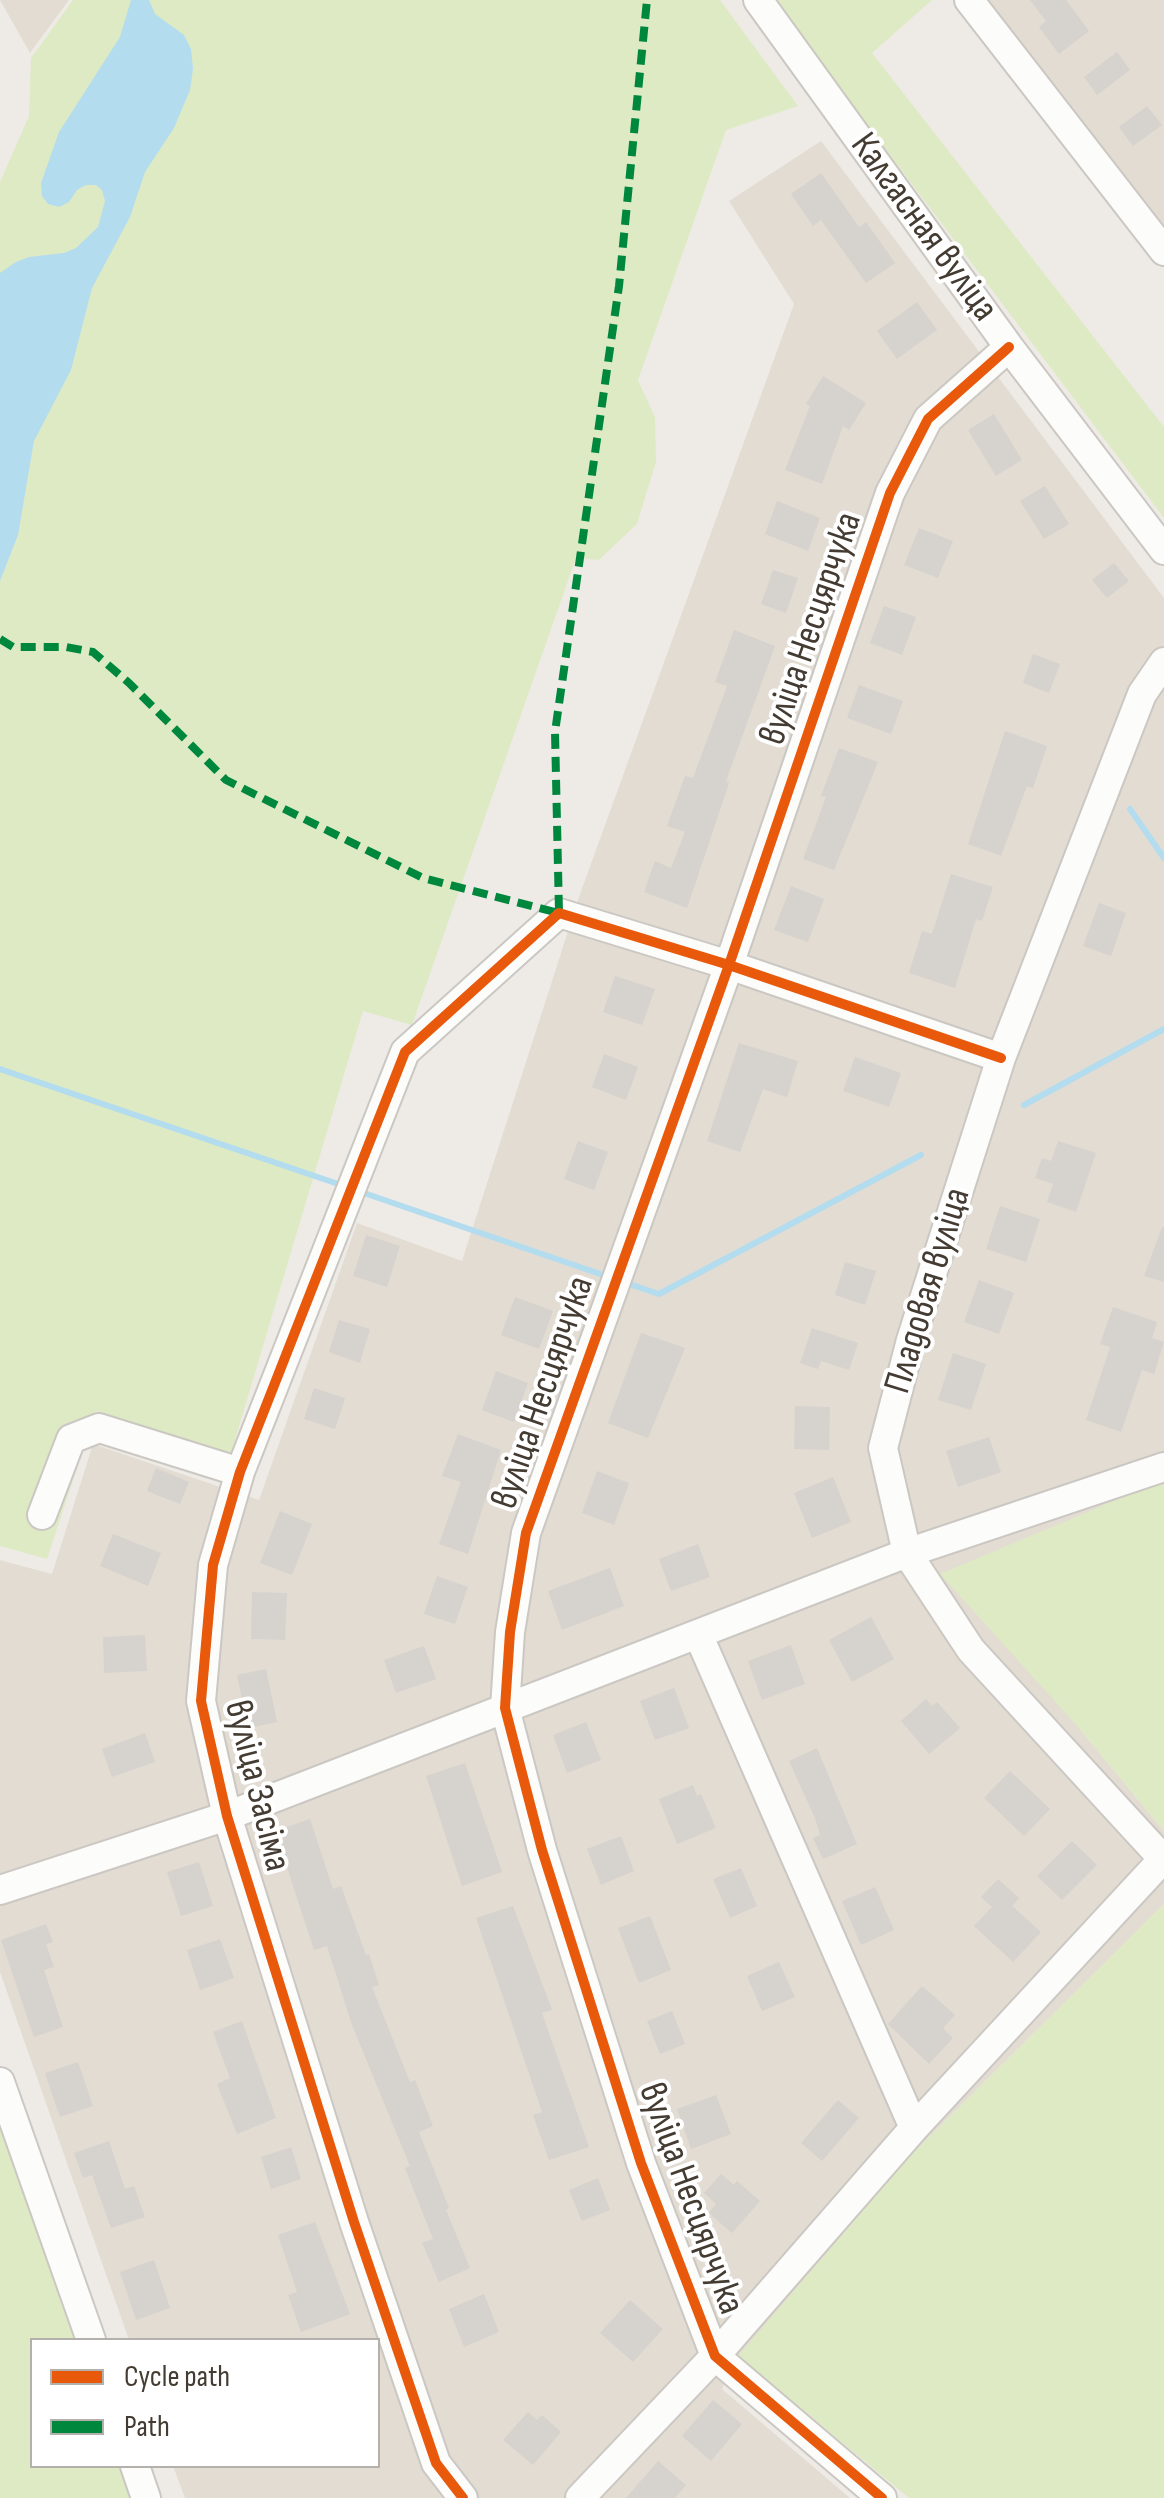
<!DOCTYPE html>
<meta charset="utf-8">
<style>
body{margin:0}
#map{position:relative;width:1164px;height:2498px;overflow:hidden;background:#eeebe6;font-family:"Sofia Sans Condensed",sans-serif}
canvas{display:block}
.legend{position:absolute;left:30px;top:2338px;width:350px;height:130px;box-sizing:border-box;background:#fff;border:2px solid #b4b1ad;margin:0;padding:12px 18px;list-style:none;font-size:30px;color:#443c32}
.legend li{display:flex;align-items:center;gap:20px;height:50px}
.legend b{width:50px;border:2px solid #b4b1ad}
</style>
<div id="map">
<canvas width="1164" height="2498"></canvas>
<ul class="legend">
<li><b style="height:12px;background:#e8590c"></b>Cycle path</li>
<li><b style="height:12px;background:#00873e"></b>Path</li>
</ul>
</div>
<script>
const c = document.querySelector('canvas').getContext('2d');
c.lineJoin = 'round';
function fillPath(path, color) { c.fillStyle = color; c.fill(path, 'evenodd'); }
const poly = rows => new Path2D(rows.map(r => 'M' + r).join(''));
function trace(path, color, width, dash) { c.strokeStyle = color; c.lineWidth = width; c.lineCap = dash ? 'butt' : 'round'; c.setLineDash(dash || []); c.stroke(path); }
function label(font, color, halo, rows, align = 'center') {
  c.font = font + ' "Sofia Sans Condensed",sans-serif'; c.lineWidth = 8; c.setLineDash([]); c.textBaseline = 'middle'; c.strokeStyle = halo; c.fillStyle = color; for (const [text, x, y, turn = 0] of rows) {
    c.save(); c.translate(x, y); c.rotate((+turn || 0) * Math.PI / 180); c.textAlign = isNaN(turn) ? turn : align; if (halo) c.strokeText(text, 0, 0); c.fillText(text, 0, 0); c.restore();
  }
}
const residential = poly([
 [0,0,69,0,30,53],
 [976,0,1164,0,1164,236],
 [821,141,1164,598,1164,1480,1079,1728,1164,1831,1164,1904,911,2155,738,2357,722,2389,850,2498,185,2498,173,2466,378,2466,378,2340,129,2340,0,1972,0,1560,52,1574,93,1444,259,1500,357,1223,462,1261,580,894,794,304,729,201]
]);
const green = poly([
 [73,0,720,0,798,106,726,130,638,380,655,417,656,462,637,524,599,560,576,558,412,1025,363,1011,229,1460,96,1411,47,1559,0,1546,0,182,29,116,31,58],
 [773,0,932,0,872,53,1164,427,1164,518],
 [1164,1480,1164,1831,1079,1728,940,1574],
 [1164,1904,1164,2498,909,2498,738,2356,911,2155],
 [0,2123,76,2340,32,2340,32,2466,119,2466,131,2498,0,2498]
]);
const water = poly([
 [131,0,149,0,155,14,184,35,191,49,193,69,190,90,174,128,145,172,130,217,92,288,71,370,34,441,18,535,0,581,0,273,16,262,29,257,64,253,76,248,98,227,105,201,102,190,96,185,86,185,77,190,69,202,59,207,48,204,42,196,41,183,59,132,120,37]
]);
const stream = poly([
 [1130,809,1164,858],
 [0,1069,344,1186],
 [1024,1105,1164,1029],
 [361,1192,609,1277],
 [626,1283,659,1294,921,1155]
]);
const building = poly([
 [1030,0,1066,0,1089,31,1059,54,1039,27,1046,21],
 [1117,52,1130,70,1097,95,1084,77],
 [1147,106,1162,125,1133,146,1119,127],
 [821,173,859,227,866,222,895,263,866,283,821,220,813,226,791,194],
 [917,302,937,330,897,359,877,331],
 [823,376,866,403,849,430,843,426,822,484,785,470,810,406,806,404],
 [994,414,1022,460,996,476,968,430],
 [1045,486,1069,524,1044,539,1020,501],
 [777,501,820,518,808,551,765,534],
 [919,528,953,541,938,578,904,565],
 [1114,563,1129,581,1107,598,1092,580],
 [773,570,798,578,786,613,761,604],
 [884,606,916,617,902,655,870,643],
 [734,630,775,646,726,781,729,783,687,908,644,892,655,861,671,868,685,832,667,826,685,776,693,778,727,686,715,682],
 [1033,654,1060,664,1049,693,1023,683],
 [859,685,903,701,891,734,847,718],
 [1005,731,1047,746,1033,788,1027,786,1001,856,968,844],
 [839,748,878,762,834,870,803,859,826,797,821,796],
 [951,874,993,887,982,921,976,919,955,988,909,973,922,931,932,934],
 [791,886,824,899,808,942,774,930],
 [1099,903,1126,913,1111,956,1083,946],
 [615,976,655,989,642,1025,603,1012],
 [739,1043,798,1061,787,1097,763,1089,740,1152,707,1141],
 [604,1054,638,1067,626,1100,592,1087],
 [855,1057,901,1073,889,1107,843,1091],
 [578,1141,608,1152,594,1190,564,1179],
 [1058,1141,1096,1153,1076,1212,1047,1202,1053,1184,1035,1178,1042,1158,1051,1161],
 [1000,1206,1040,1219,1026,1262,986,1249],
 [1162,1227,1164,1227,1164,1282,1144,1276],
 [366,1235,400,1246,387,1287,353,1276],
 [845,1262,876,1271,865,1305,835,1295],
 [979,1280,1014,1293,999,1334,964,1322],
 [515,1297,553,1311,539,1349,501,1335],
 [1113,1307,1157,1322,1152,1338,1164,1342,1154,1374,1142,1370,1121,1432,1086,1420,1110,1347,1100,1344],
 [339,1320,370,1329,360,1363,329,1352],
 [812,1328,858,1343,849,1370,821,1361,818,1369,800,1363],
 [641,1333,685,1348,648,1438,608,1423],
 [953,1353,986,1364,971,1410,938,1400],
 [496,1371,528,1383,514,1422,482,1410],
 [314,1388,345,1398,335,1429,304,1419],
 [795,1406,830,1407,829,1450,794,1449],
 [458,1434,501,1450,468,1554,439,1544,461,1482,442,1476],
 [989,1437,1001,1472,958,1487,946,1451],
 [156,1468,189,1482,180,1504,147,1491],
 [597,1471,629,1483,614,1525,582,1513],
 [833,1477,851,1522,812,1538,794,1493],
 [280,1511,312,1524,292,1575,260,1563],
 [113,1534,161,1553,148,1586,100,1566],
 [698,1544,710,1577,671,1591,659,1559],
 [610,1568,624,1606,562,1630,548,1591],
 [437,1576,468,1587,455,1624,424,1614],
 [252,1592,287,1593,285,1640,251,1639],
 [871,1617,894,1659,852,1682,829,1640],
 [145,1635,147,1671,104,1673,103,1637],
 [791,1645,805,1684,762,1700,748,1661],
 [424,1646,436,1679,396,1693,384,1660],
 [266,1669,277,1722,248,1728,237,1675],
 [674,1688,689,1728,655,1740,640,1701],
 [926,1699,932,1706,937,1702,960,1728,929,1754,901,1721],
 [586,1722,601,1760,567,1773,553,1735],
 [145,1733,155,1762,112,1777,102,1749],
 [817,1748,857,1844,823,1859,813,1838,820,1835,815,1818,789,1761],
 [465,1763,502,1872,462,1886,426,1776],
 [1010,1771,1050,1809,1024,1836,984,1798],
 [693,1785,697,1796,701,1794,716,1828,677,1844,659,1799],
 [310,1819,333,1889,341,1886,366,1955,369,1954,379,1985,372,1987,410,2082,415,2080,433,2126,419,2132,449,2208,446,2210,470,2268,439,2282,422,2243,433,2239,405,2168,410,2166,352,2025,327,1946,314,1950,275,1831],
 [621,1836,634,1871,601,1885,587,1849],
 [1072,1841,1097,1865,1062,1900,1037,1876],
 [199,1862,213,1906,181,1916,167,1872],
 [741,1868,757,1906,730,1918,713,1879],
 [998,1879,1019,1898,1012,1906,1041,1932,1013,1962,974,1926,992,1907,981,1897],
 [875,1887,894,1930,861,1945,842,1901],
 [513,1906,552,2010,542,2013,589,2147,549,2160,533,2115,542,2112,476,1918],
 [650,1916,671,1970,639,1983,618,1928],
 [46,1924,53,1942,46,1944,54,1967,44,1970,63,2027,34,2037,1,1940],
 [220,1939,234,1978,200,1990,187,1950],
 [779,1962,795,1997,762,2011,747,1976],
 [922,1986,955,2015,943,2028,953,2038,929,2064,888,2024],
 [672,2011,685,2044,660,2054,647,2021],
 [242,2021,276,2118,237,2134,217,2084,230,2078,213,2032],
 [78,2062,93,2106,60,2117,45,2073],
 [716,2095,731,2134,691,2149,677,2109],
 [838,2100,859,2118,822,2161,801,2143],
 [109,2141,125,2189,134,2186,145,2217,111,2228,92,2175,83,2178,74,2153],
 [291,2147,301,2179,271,2189,261,2157],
 [721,2174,734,2185,737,2181,760,2201,732,2233,709,2213,716,2204,704,2193],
 [598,2178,610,2210,582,2221,569,2190],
 [315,2222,350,2314,301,2332,288,2295,297,2292,278,2235],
 [154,2260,170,2308,136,2320,120,2272],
 [484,2294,499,2332,464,2347,449,2309],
 [630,2300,663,2329,633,2362,600,2333],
 [713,2400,742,2424,711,2461,682,2436],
 [528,2412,537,2420,542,2415,561,2432,533,2465,503,2440],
 [658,2461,686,2485,675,2498,626,2498]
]);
const minor = poly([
 [758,0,1009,347,1164,550],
 [969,0,1164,251],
 [1164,662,1142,694,1001,1058,911,1340,883,1448,907,1553,971,1650,1164,1860],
 [42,1515,71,1439,99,1428,240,1472],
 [698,1634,914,2128],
 [0,1890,227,1816,907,1553,1164,1467],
 [0,2082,91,2340],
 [135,2466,146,2498],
 [463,2498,436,2463,354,2222,227,1816,201,1701,213,1565,240,1472,405,1052,559,913,729,965,1001,1058],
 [580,2498,715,2356,914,2128,1164,1858],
 [882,2498,715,2356,641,2163,542,1850,505,1708,510,1632,526,1533,729,965,890,493,928,419,1009,347]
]);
const quiet = poly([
 [0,639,13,647,66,647,93,652,129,683,226,780,423,878,559,913,555,732,619,286,647,0]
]);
const cycleway = poly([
 [463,2498,436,2463,354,2222,227,1816,201,1701,213,1565,240,1472,405,1052,559,913,729,965,1001,1058],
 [882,2498,715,2356,641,2163,542,1850,505,1708,510,1632,526,1533,729,965,890,493,928,419,1009,347]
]);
const streetNames = [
 ["Калгасная вуліца",923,228,54],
 ["вуліца Несцярчука",812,629,-71],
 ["Пладовая вуліца",929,1291,-73],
 ["вуліца Несцярчука",544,1393,-71],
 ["вуліца Засіма",256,1786,76],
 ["вуліца Несцярчука",690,2199,70]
];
fillPath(residential, '#e3dcd3');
fillPath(green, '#deeac4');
fillPath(water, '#b3dcef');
trace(stream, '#b3dcef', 6);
fillPath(building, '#d6d2cd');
trace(minor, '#cbc7c2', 32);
trace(minor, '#fcfcfb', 28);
trace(quiet, '#00873e', 8, [15, 8]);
trace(cycleway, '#e8590c', 10);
label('38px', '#443c32', '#fff', streetNames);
</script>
